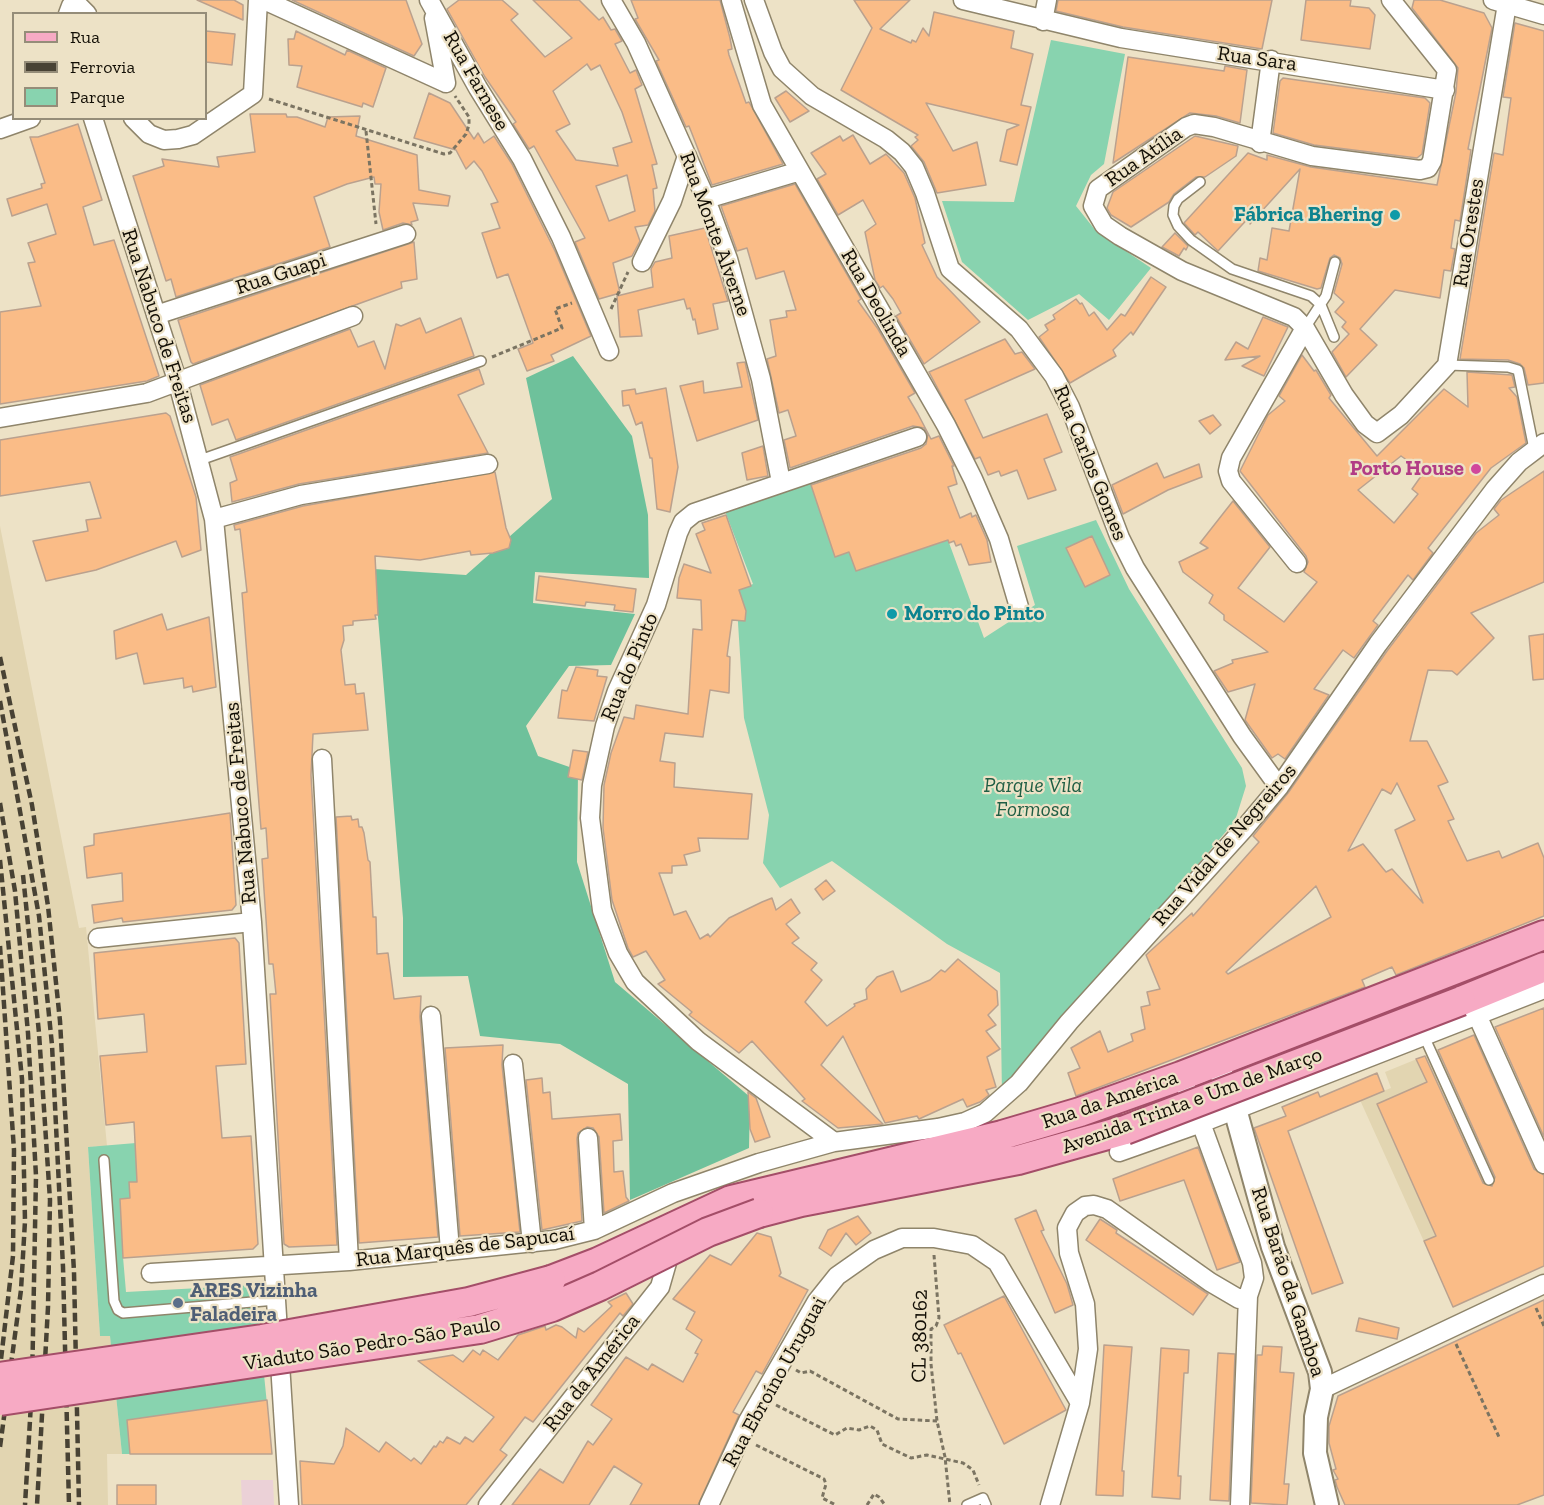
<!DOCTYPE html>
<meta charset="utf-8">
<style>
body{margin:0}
#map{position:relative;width:1544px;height:1505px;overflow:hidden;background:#ede2c6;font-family:"Zilla Slab",serif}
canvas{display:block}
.legend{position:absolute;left:12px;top:12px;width:195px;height:108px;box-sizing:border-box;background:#ede2c6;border:2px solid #958d79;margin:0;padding:8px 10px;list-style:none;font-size:18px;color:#120e05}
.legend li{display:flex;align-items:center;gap:12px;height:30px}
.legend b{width:30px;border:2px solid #958d79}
</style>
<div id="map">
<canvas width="1544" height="1505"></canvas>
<ul class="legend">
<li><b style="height:8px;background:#f7aac4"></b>Rua</li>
<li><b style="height:8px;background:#484234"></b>Ferrovia</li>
<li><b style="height:16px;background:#88d3af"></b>Parque</li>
</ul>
</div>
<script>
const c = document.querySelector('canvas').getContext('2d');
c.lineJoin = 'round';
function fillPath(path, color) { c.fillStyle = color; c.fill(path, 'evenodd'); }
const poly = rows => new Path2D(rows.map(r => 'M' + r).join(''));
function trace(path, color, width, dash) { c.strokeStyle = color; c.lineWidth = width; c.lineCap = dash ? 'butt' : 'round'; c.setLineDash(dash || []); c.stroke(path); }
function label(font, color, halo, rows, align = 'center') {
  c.font = font + ' "Zilla Slab",serif'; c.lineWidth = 4.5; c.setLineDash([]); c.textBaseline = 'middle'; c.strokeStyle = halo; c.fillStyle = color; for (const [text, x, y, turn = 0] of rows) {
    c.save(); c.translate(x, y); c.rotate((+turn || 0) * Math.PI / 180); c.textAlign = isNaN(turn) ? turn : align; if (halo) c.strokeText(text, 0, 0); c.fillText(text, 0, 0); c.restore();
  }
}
const commercial = poly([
 [241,1480,273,1480,274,1505,242,1505]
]);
const built = poly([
 [0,526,79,928,86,927,107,1146,88,1147,100,1336,110,1336,122,1454,107,1454,108,1505,0,1505],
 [1439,1050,1511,1211,1426,1246,1360,1100,1391,1088,1385,1072]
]);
const green = poly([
 [1051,40,1125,54,1104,164,1091,175,1076,206,1096,231,1151,268,1109,320,1079,294,1028,320,962,262,942,201,1014,202],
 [809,477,839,550,941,521,984,638,1035,605,1017,546,1096,520,1129,589,1242,768,1246,786,1235,821,1002,1094,1000,973,947,944,832,861,780,888,763,863,769,815,744,718,736,591,753,584,723,506],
 [136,1143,142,1255,123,1257,126,1292,255,1285,272,1454,122,1454,110,1336,100,1336,88,1147]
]);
const forest = poly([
 [573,356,632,436,648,515,649,578,535,572,533,603,635,614,611,665,569,666,526,726,538,756,578,770,577,862,615,982,750,1097,749,1148,630,1200,628,1084,560,1044,480,1036,468,976,403,977,403,918,374,569,466,575,552,499,526,378]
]);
const building = poly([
 [197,0,234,0,243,5,243,20,197,0],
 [292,0,406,0,422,44,414,56,292,0],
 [459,0,502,0,518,14,511,20,545,57,572,38,533,0,579,0,599,20,603,17,611,30,615,29,622,41,615,44,630,73,636,70,642,85,635,89,657,164,652,165,657,188,653,189,655,211,648,225,635,227,640,241,632,256,613,263,620,293,599,299,575,242,585,238,534,146,529,149,513,124,516,122,485,77,447,9,459,0],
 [587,64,591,70,600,65,622,112,632,142,613,148,618,166,576,160,556,131,570,124,553,91,587,64],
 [627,175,635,211,609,221,596,186,627,175],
 [631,0,720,0,730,38,732,49,728,50,729,55,746,103,749,102,783,164,712,185,689,126,686,127,656,61,659,60,635,19,638,18,631,0],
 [854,0,910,0,880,29,911,43,912,40,916,42,923,28,929,36,934,12,1014,31,1011,48,1033,54,1021,105,1031,107,1017,165,1000,161,1007,130,1019,125,926,103,953,151,977,142,986,185,937,193,924,162,911,146,918,140,915,137,918,135,841,90,872,28,854,0],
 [1058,0,1272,0,1262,49,1123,27,1056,11,1058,0],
 [1306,0,1351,0,1350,6,1369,8,1375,15,1370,49,1301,40,1306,0],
 [1414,0,1440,0,1484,13,1492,28,1468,149,1471,150,1460,221,1455,220,1451,248,1455,249,1451,271,1444,270,1440,298,1395,290,1360,329,1377,345,1346,377,1332,352,1349,334,1342,327,1346,322,1335,312,1344,302,1334,293,1342,264,1340,258,1334,255,1330,258,1321,288,1317,289,1258,271,1260,258,1267,260,1272,228,1289,231,1300,169,1250,224,1253,213,1218,251,1198,232,1195,235,1184,223,1248,153,1267,160,1267,155,1311,167,1437,185,1456,92,1458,68,1412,8,1414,0],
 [1515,23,1544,31,1544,383,1528,385,1524,368,1520,364,1508,360,1460,359,1494,153,1503,155,1511,98,1503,97,1515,23],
 [206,31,235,34,232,65,206,62,206,31],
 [296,31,345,55,347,50,386,68,373,107,363,103,362,107,297,87,302,66,289,65,288,39,294,39,296,31],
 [1128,57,1224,71,1225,66,1247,70,1240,123,1216,116,1190,113,1113,163,1128,57],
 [1283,78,1425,98,1430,103,1422,154,1417,158,1314,145,1273,133,1280,81,1283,78],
 [786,91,809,111,790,122,775,98,786,91],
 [429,93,450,103,474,139,478,133,484,143,494,136,512,164,555,251,591,336,551,355,554,361,527,371,518,349,533,343,508,274,497,278,482,233,500,228,491,204,498,202,482,171,474,161,466,169,456,150,414,138,429,93],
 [250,114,286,114,287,117,297,117,325,127,328,117,360,116,356,136,417,155,419,190,450,196,448,206,413,203,418,220,411,222,412,225,403,223,383,230,379,212,381,184,375,184,374,177,347,184,314,197,330,247,176,297,171,279,166,281,133,176,164,166,162,159,219,167,217,157,255,152,250,114],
 [78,124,102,200,83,207,94,245,114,240,159,376,147,381,0,404,0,312,41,306,28,263,35,262,28,243,56,234,47,204,12,216,7,199,42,188,41,184,45,183,30,137,38,137,78,124],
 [853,135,870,164,886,154,904,173,915,198,925,243,922,245,937,277,980,322,924,364,896,316,901,313,893,299,883,286,880,288,875,280,865,232,876,224,863,200,838,215,817,179,826,174,811,153,840,136,843,141,853,135],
 [1195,136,1238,146,1236,156,1205,177,1196,177,1174,194,1169,202,1131,227,1111,215,1107,208,1113,192,1195,136],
 [795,184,861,299,858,301,878,329,915,393,908,397,918,414,931,439,939,436,954,466,952,466,957,484,948,487,960,518,971,513,972,517,976,515,987,540,991,562,969,565,961,544,956,546,954,541,949,543,948,540,856,571,849,552,835,557,811,485,921,448,926,444,928,434,924,428,913,426,790,468,784,440,796,436,788,410,779,413,767,359,776,356,770,320,787,317,786,311,796,310,784,271,756,279,747,248,737,251,721,206,795,184],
 [705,228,728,301,713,304,718,329,698,334,695,319,693,320,690,308,687,309,684,299,638,310,642,336,620,337,617,296,653,287,651,269,655,262,672,258,669,236,705,228],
 [1175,233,1188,246,1186,250,1184,248,1179,256,1162,247,1175,233],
 [414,242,417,279,401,282,402,288,193,364,191,362,178,320,414,242],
 [1151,277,1166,287,1133,335,1131,332,1113,350,1116,356,1070,383,1039,337,1048,330,1045,325,1055,319,1053,315,1076,299,1080,304,1082,303,1089,316,1094,312,1107,330,1121,314,1125,316,1151,277],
 [1263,317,1288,327,1264,376,1242,366,1260,356,1225,360,1236,342,1248,349,1263,317],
 [420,318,426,333,461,318,474,356,236,440,228,419,212,425,200,385,350,329,358,347,374,341,385,369,396,324,401,326,420,318],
 [1005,339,1015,354,1022,352,1035,369,965,400,983,438,1047,414,1062,452,1044,459,1056,490,1028,499,1017,470,1001,476,999,471,988,475,980,457,975,459,929,372,1005,339],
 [1302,355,1314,371,1316,370,1331,395,1329,398,1377,456,1444,389,1468,407,1467,372,1512,375,1515,387,1509,388,1517,397,1526,443,1491,468,1428,548,1433,553,1413,580,1408,575,1373,621,1378,625,1354,658,1343,650,1314,689,1329,695,1285,759,1278,754,1272,758,1245,720,1255,684,1228,692,1214,671,1233,663,1232,660,1268,652,1224,620,1224,615,1209,603,1213,595,1183,572,1179,562,1208,548,1200,543,1233,501,1270,547,1238,588,1284,622,1317,582,1304,572,1308,562,1306,556,1240,471,1268,415,1285,401,1279,396,1302,355],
 [1401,456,1424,472,1412,489,1418,494,1394,523,1358,490,1401,456],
 [745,362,758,420,697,441,680,386,703,381,704,393,742,387,737,363,745,362],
 [479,369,484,384,458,395,488,453,299,484,232,502,230,483,237,480,230,457,479,369],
 [666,388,678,467,670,512,657,509,652,458,650,458,642,422,636,425,629,405,623,406,622,391,635,389,636,394,666,388],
 [166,413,170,416,196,497,201,550,182,557,176,541,96,570,46,581,33,541,88,531,86,520,101,518,90,482,0,496,0,440,166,413],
 [1213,415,1221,425,1210,434,1199,421,1213,415],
 [763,446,768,476,747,480,742,453,763,446],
 [1157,463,1164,478,1199,464,1202,477,1168,490,1123,514,1112,485,1157,463],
 [1544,471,1544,582,1471,613,1494,638,1457,675,1452,671,1428,670,1410,741,1427,741,1448,782,1438,786,1454,819,1448,821,1467,861,1499,851,1502,858,1538,843,1544,858,1544,916,1396,975,1392,967,1362,980,1365,987,1076,1096,1068,1073,1080,1068,1071,1048,1100,1031,1108,1052,1133,1041,1131,1034,1145,1029,1141,1007,1150,1005,1147,992,1160,989,1146,955,1192,913,1193,916,1259,842,1253,836,1288,793,1387,651,1476,533,1499,515,1494,509,1501,500,1544,471],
 [1397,783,1415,820,1395,830,1423,903,1392,869,1386,872,1363,844,1348,851,1382,789,1391,794,1397,783],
 [1316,886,1331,917,1228,974,1226,972,1316,886],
 [495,472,506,528,511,540,509,548,493,553,471,555,470,551,420,560,375,556,378,615,375,615,376,619,353,621,353,625,343,626,344,640,341,650,345,685,355,684,356,694,364,693,368,730,313,734,311,775,337,1245,289,1247,284,1244,270,994,276,994,273,964,269,964,263,875,262,859,268,858,266,828,261,829,242,593,247,592,240,529,235,530,234,525,303,506,495,472],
 [726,515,751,586,739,590,746,611,745,621,732,620,727,656,730,657,729,693,710,690,703,737,665,733,660,761,675,763,674,787,752,794,748,839,698,838,700,851,684,855,687,865,672,866,672,873,659,873,670,904,674,915,686,911,700,939,708,934,710,937,729,918,762,902,772,898,776,910,791,899,800,913,786,924,799,938,792,943,817,963,811,970,822,980,805,1002,827,1026,855,1006,854,1004,867,999,866,989,877,977,893,971,901,992,930,980,941,970,945,972,958,959,997,991,998,1005,988,1015,996,1025,986,1031,1000,1049,987,1057,996,1087,986,1090,989,1095,980,1102,967,1107,963,1099,919,1119,917,1116,885,1123,843,1036,821,1065,883,1124,838,1128,802,1101,805,1099,752,1041,739,1053,689,1015,692,1012,658,984,665,980,646,951,633,957,628,948,612,900,603,828,604,785,611,753,624,717,634,719,636,705,688,714,693,629,702,630,701,600,677,598,679,578,684,564,711,573,696,534,705,530,702,523,726,515],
 [1092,536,1110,575,1085,587,1066,548,1092,536],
 [539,576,636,589,633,612,614,610,615,605,586,602,585,606,536,600,539,576],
 [162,614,167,630,209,617,216,687,193,692,192,686,184,688,183,678,144,684,137,653,116,659,114,631,162,614],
 [1544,634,1544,679,1533,680,1529,636,1544,634],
 [576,667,598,670,597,676,607,677,594,721,558,718,562,690,567,691,576,667],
 [573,750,588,752,582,780,568,777,573,750],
 [230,813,236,905,232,910,123,922,122,918,94,923,92,905,123,901,122,873,87,878,84,847,94,845,94,834,230,813],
 [351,816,352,820,358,819,359,827,362,827,364,833,368,860,370,862,373,917,376,917,377,954,388,953,394,999,421,996,420,1017,438,1237,359,1243,336,817,351,816],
 [826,880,835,891,823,900,815,889,826,880],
 [235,938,239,943,246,1064,216,1066,222,1138,251,1136,258,1244,253,1249,123,1258,120,1199,130,1198,129,1182,137,1182,134,1122,106,1125,100,1056,147,1052,144,1014,98,1019,94,953,235,938],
 [1544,1008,1544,1137,1495,1027,1544,1008],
 [1474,1035,1534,1169,1544,1175,1544,1266,1453,1307,1424,1241,1436,1236,1377,1104,1427,1082,1416,1059,1425,1056,1483,1183,1492,1186,1495,1177,1438,1050,1474,1035],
 [503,1045,502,1065,520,1232,460,1236,445,1048,503,1045],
 [1377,1073,1384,1091,1288,1131,1343,1283,1312,1294,1254,1128,1286,1116,1282,1107,1318,1092,1320,1097,1377,1073],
 [542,1078,543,1093,550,1092,552,1119,620,1114,622,1140,613,1141,614,1172,623,1171,626,1197,629,1201,604,1213,599,1137,593,1128,587,1127,578,1133,577,1139,582,1221,542,1230,526,1080,542,1078],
 [748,1092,756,1098,770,1137,755,1142,750,1129,748,1092],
 [1198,1147,1240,1262,1217,1270,1184,1180,1120,1201,1113,1179,1198,1147],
 [1036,1210,1044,1230,1041,1231,1067,1284,1073,1305,1055,1313,1015,1219,1036,1210],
 [858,1216,871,1233,856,1245,846,1233,831,1256,819,1248,828,1230,858,1216],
 [1100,1219,1117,1230,1116,1233,1208,1294,1193,1315,1086,1240,1100,1219],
 [757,1233,771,1237,781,1273,779,1276,808,1290,762,1374,756,1371,733,1412,739,1415,698,1505,630,1505,642,1484,614,1466,589,1505,512,1505,540,1469,563,1483,588,1441,593,1445,612,1419,591,1405,626,1357,648,1370,652,1364,683,1382,698,1354,695,1353,702,1340,686,1329,695,1312,673,1299,710,1255,731,1265,757,1233],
 [626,1293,633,1304,623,1316,620,1313,533,1422,525,1417,500,1450,507,1455,466,1505,302,1505,300,1461,334,1464,343,1446,346,1428,379,1452,386,1442,411,1461,414,1458,421,1464,434,1446,436,1447,440,1441,443,1443,447,1437,460,1444,465,1437,473,1442,494,1417,418,1361,453,1355,463,1362,473,1350,480,1355,483,1350,498,1360,518,1335,545,1326,546,1330,556,1325,562,1327,576,1338,578,1328,584,1332,612,1306,608,1302,626,1293],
 [1004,1296,1066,1410,1004,1444,961,1353,958,1354,944,1325,1004,1296],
 [1544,1300,1544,1495,1517,1505,1345,1505,1337,1487,1335,1480,1338,1479,1333,1470,1336,1469,1329,1443,1329,1426,1338,1396,1544,1300],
 [1359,1318,1399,1328,1397,1339,1356,1331,1359,1318],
 [1104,1345,1132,1347,1122,1471,1124,1471,1123,1496,1096,1495,1104,1345],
 [1263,1346,1282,1347,1280,1372,1294,1373,1284,1484,1289,1484,1287,1505,1251,1503,1257,1355,1262,1355,1263,1346],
 [1161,1348,1189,1350,1188,1373,1184,1373,1178,1476,1181,1476,1180,1499,1152,1497,1161,1348],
 [1218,1353,1235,1354,1229,1501,1210,1500,1218,1353],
 [267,1400,272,1454,130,1454,127,1420,267,1400],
 [117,1485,156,1485,156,1505,117,1505,117,1485]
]);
const path = poly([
 [269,99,444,154,450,153,466,134,469,125,469,117,455,96],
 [366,131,376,224],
 [611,309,628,272],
 [492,357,562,328,555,309,572,303],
 [934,1255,939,1318,936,1326,931,1329,931,1364,937,1421,945,1457,950,1505],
 [1536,1308,1544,1326],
 [1456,1344,1499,1437],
 [796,1370,801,1373,810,1371,898,1419,937,1421],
 [776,1405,835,1435,847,1428,859,1430,870,1426,877,1430,882,1444,911,1458,927,1455,963,1463,973,1470,979,1485],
 [756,1445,824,1479,826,1484,822,1498,836,1505],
 [867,1505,874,1494,879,1497,885,1505]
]);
const service = poly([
 [1200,182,1178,199,1174,206,1173,215,1178,226,1191,240,1232,269,1311,296,1321,305,1334,337],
 [1305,328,1326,296,1335,262],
 [1447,365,1508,367,1518,370,1534,449],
 [200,460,481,361],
 [1424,1036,1489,1180],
 [104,1160,114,1301,118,1310,123,1313,276,1300],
 [967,1505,983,1498,986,1505]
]);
const minor = poly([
 [264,0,446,83],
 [429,0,478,88,522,159,561,237,609,351],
 [611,0,636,43,706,199,728,259,761,379,781,482],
 [731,0,762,105,946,425,973,479,999,539,1019,607],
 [754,0,773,52,782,69,812,96,886,139,902,152,914,167,925,193,950,269,1019,329,1054,376,1070,407,1120,538,1135,568,1242,736,1279,787],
 [963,0,1121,38,1445,90],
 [1391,0,1447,70,1432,161,1428,168,1420,170,1312,156,1214,127,1194,124,1186,127,1098,189,1093,206,1104,225,1120,236,1182,271,1294,317,1305,328,1344,395,1365,424,1377,433,1401,415,1447,365,1507,4],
 [1493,0,1544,15],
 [68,14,71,6,77,4,87,14],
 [434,18,446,83],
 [1043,21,1047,0],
 [93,118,178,383,214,519,252,922,289,1505],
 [133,118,149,134,164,140,178,139,193,135,253,94,258,0],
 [0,129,31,118],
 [1260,143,1271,60],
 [706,199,800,171],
 [642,262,672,201,687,156],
 [156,315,406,234],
 [0,418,147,393,353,316],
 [214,519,301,495,488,464],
 [1297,563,1231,481,1228,471,1231,458,1305,328],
 [322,759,349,1261],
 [98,938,252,922],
 [1477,1015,1544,1164],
 [431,1016,450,1250],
 [513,1064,532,1243],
 [1181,1076,1201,1123,1252,1263,1254,1278,1248,1296,1240,1505],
 [588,1138,594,1230],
 [834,1142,698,1041,635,982,618,953,602,910,590,818,592,785,605,726,617,691,656,605,678,533,683,522,694,513,917,437],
 [1119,1152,1201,1123,1544,989],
 [151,1273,349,1261,554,1240,594,1230,673,1193,759,1163,834,1142,938,1128,965,1122,985,1113,1019,1083,1069,1022,1243,830,1279,787,1378,644,1495,489,1519,462,1544,443],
 [1322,1389,1544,1284],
 [488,1505,660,1287,668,1259,667,1244],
 [709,1505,748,1421,817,1301,837,1276,874,1250,902,1238,934,1238,972,1245,997,1262,1080,1403],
 [1050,1505,1080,1403,1088,1349,1085,1304,1069,1253,1067,1228,1075,1213,1085,1206,1094,1205,1107,1209,1210,1282,1239,1299,1248,1296]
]);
const tertiary = poly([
 [1217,1063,1235,1109,1273,1247,1320,1372,1322,1389,1316,1417,1315,1453,1327,1505]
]);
const primary = poly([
 [1461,1001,1544,967],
 [759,1213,801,1202,1018,1160,1125,1130],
 [551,1280,598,1262,731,1200,1002,1135,1080,1112,1181,1076,1544,935]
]);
const rail = poly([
 [0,657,32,805,48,906,60,1021,74,1272,79,1505],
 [0,701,39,916,52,1045,63,1267,69,1505],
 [0,803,15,891,28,1033,36,1176,32,1386,25,1505],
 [0,860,22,1079,25,1221,21,1290,0,1447],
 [23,875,39,1033,50,1200,48,1307,37,1505],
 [0,946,14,1150,13,1256,0,1368]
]);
const primaryBridge = poly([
 [1125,1130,1461,1001],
 [0,1377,262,1339,469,1302,551,1280],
 [0,1401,480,1329,552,1307,600,1286,708,1232,759,1213]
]);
const markers = [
 [1395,215,6,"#0f9aa8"],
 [1476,469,6,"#d1479c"],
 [892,614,6,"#0f9aa8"],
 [178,1303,6,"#5c6f8a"]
];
const streetNames = [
 ["Rua Sara",1257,59,8],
 ["Rua Farnese",476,81,60],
 ["Rua Atília",1144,157,-35],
 ["Rua Orestes",1469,233,-81],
 ["Rua Monte Alverne",715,234,70],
 ["Rua Guapi",281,274,-18],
 ["Rua Deolinda",876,303,60],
 ["Rua Nabuco de Freitas",159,326,72],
 ["Rua Carlos Gomes",1090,463,68],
 ["Rua do Pinto",630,667,-67],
 ["Rua Nabuco de Freitas",241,803,-95],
 ["Rua Vidal de Negreiros",1225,845,-49],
 ["Rua da América",1110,1100,-19],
 ["Avenida Trinta e Um de Março",1192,1101,-20],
 ["Rua Marquês de Sapucaí",465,1247,-7],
 ["Rua Barão da Gamboa",1288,1282,72],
 ["CL 380162",920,1336,-89],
 ["Viaduto São Pedro-São Paulo",372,1344,-9],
 ["Rua da América",592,1373,-52],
 ["Rua Ebroíno Uruguai",775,1382,-61]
];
const cultureNames = [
 ["Fábrica Bhering",1383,215],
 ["Morro do Pinto",904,614,"left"]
];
const hotelNames = [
 ["Porto House",1464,469]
];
const parkNames = [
 ["Parque Vila",1033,786],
 ["Formosa",1033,810]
];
const serviceNames = [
 ["ARES Vizinha",190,1291],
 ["Faladeira",190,1315]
];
fillPath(commercial, '#ebd1d7');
fillPath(built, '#e2d5b1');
fillPath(green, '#88d3af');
fillPath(forest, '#6ec19b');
fillPath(building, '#fabc87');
trace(building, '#baa18e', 1.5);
trace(service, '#8f856b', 12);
trace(minor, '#8f856b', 21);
trace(tertiary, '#8f856b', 26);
trace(primary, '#a44e68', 32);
trace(path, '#7b7462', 3, [4.5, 3]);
trace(service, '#fff', 9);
trace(minor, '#fff', 18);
trace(tertiary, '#fff', 22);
trace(primary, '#f7aac4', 28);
trace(rail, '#484234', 4.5, [9, 4.5]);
trace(primaryBridge, '#a44e68', 32, []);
trace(primaryBridge, '#f7aac4', 28);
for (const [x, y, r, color] of markers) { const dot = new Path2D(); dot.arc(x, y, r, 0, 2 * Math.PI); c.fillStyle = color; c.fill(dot); trace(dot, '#ede2c6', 2); }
label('21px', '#120e05', '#ede2c6', streetNames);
label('bold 21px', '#0d838f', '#ede2c6', cultureNames, 'right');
label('bold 21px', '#b23c85', '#ede2c6', hotelNames, 'right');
label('italic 21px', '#1f5e44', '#ede2c6', parkNames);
label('bold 21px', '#4e5e75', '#ede2c6', serviceNames, 'left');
</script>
